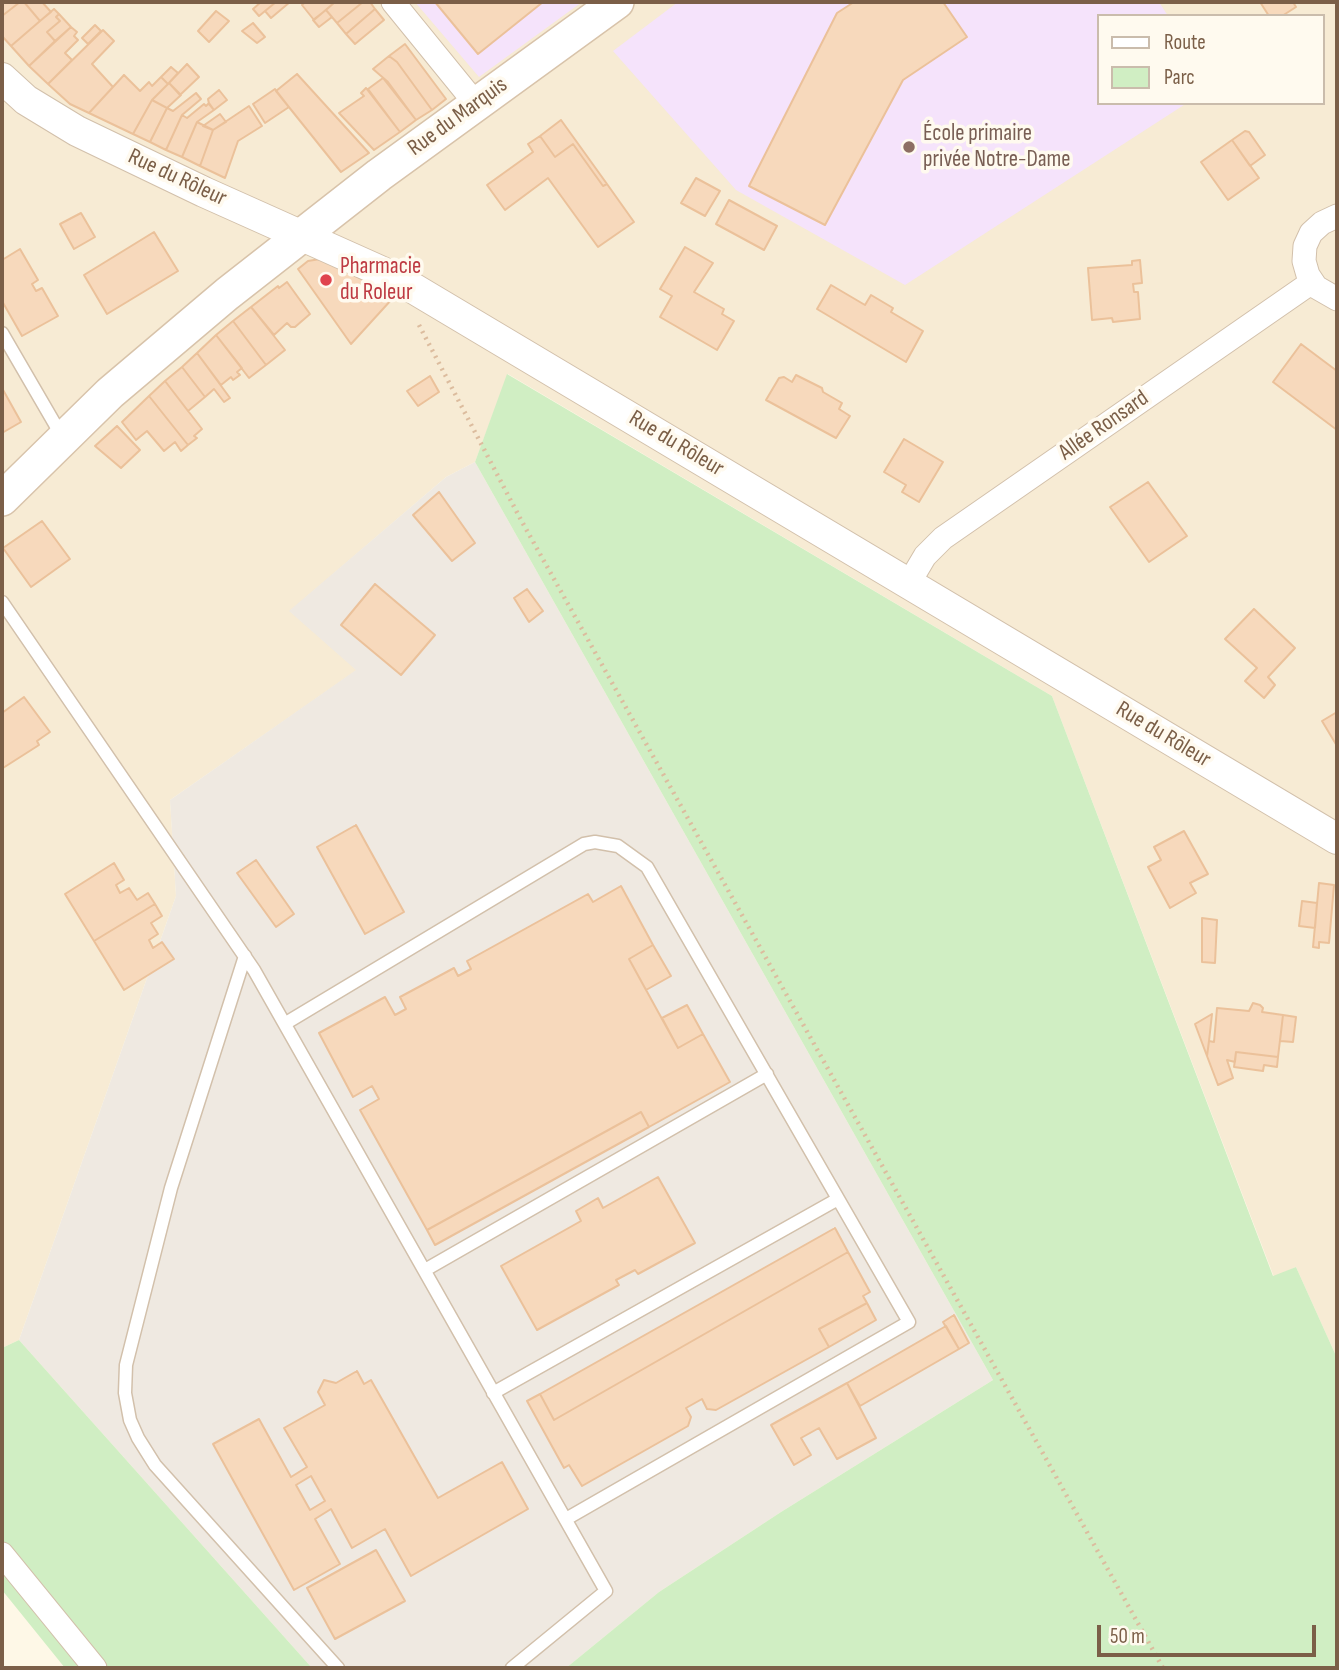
<!DOCTYPE html>
<meta charset="utf-8">
<style>
body{margin:0}
#map{position:relative;width:1339px;height:1670px;overflow:hidden;background:#fef8e7;font-family:"Sofia Sans Condensed",sans-serif}
canvas{display:block}
.frame{position:absolute;inset:0;border:4px solid #7b5f48;pointer-events:none}
.legend{position:absolute;left:1097px;top:14px;width:228px;height:91px;box-sizing:border-box;background:#fffaef;border:2px solid #cabcac;margin:0;padding:9px 12px;list-style:none;font-size:21px;color:#7b5f48}
.legend li{display:flex;align-items:center;gap:14px;height:35px}
.legend b{width:35px;border:2px solid #cabcac}
.scale{position:absolute;left:1097px;top:1625px;width:219px;height:32px;box-sizing:border-box;border:4px solid #7b5f48;border-top:0;padding-left:9px;font-size:21px;line-height:24px;white-space:nowrap;color:#7b5f48;-webkit-text-stroke:5px #fffaef;paint-order:stroke}
</style>
<div id="map">
<canvas width="1339" height="1670"></canvas>
<div class="frame"></div>
<ul class="legend">
<li><b style="height:9px;background:#fff"></b>Route</li>
<li><b style="height:19px;background:#d0eec3"></b>Parc</li>
</ul>
<div class="scale">50 m</div>
</div>
<script>
const c = document.querySelector('canvas').getContext('2d');
c.lineJoin = 'round';
function fillPath(path, color) { c.fillStyle = color; c.fill(path, 'evenodd'); }
const poly = rows => new Path2D(rows.map(r => 'M' + r).join(''));
function trace(path, color, width, dash) { c.strokeStyle = color; c.lineWidth = width; c.lineCap = dash ? 'butt' : 'round'; c.setLineDash(dash || []); c.stroke(path); }
function label(font, color, halo, rows, align = 'center') {
  c.font = font + ' "Sofia Sans Condensed",sans-serif'; c.lineWidth = 7; c.setLineDash([]); c.textBaseline = 'middle'; c.strokeStyle = halo; c.fillStyle = color; for (const [text, x, y, turn = 0] of rows) {
    c.save(); c.translate(x, y); c.rotate((+turn || 0) * Math.PI / 180); c.textAlign = isNaN(turn) ? turn : align; if (halo) c.strokeText(text, 0, 0); c.fillText(text, 0, 0); c.restore();
  }
}
const residential = poly([
 [2,2,1337,2,1337,1358,1296,1267,1274,1277,1052,696,508,374,475,462,446,477,290,611,357,670,170,800,176,896,19,1340,2,1348],
 [1099,16,1323,16,1323,103,1099,103]
]);
const industrial = poly([
 [475,462,993,1380,781,1512,659,1592,566,1668,312,1668,19,1340,176,896,170,800,356,670,289,611,446,477]
]);
const education = poly([
 [415,2,582,2,479,77],
 [678,2,1159,2,1168,16,1099,16,1099,103,1187,103,905,285,736,190,613,51]
]);
const green = poly([
 [507,374,1052,696,1273,1276,1296,1267,1337,1358,1337,1668,566,1668,659,1592,781,1512,993,1380,475,462],
 [19,1340,312,1668,65,1668,2,1590,2,1348]
]);
const building = poly([
 [2,2,20,2,2,16,2,2],
 [20,2,24,2,40,21,11,46,2,36,2,16,20,2],
 [24,2,42,2,51,12,40,21,24,2],
 [261,2,276,2,259,16,253,9,261,2],
 [276,2,290,2,271,18,265,11,276,2],
 [305,2,335,2,314,20,302,5,305,2],
 [335,2,363,2,337,23,326,10,335,2],
 [363,2,370,2,375,9,346,34,337,23,363,2],
 [435,2,543,2,478,54,435,2],
 [854,2,943,2,967,37,903,80,825,225,749,186,837,13,854,2],
 [1260,2,1293,2,1296,7,1282,16,1269,16,1260,2],
 [54,9,59,14,56,17,60,21,47,32,55,41,29,66,11,46,54,9],
 [375,9,384,20,355,44,346,34,375,9],
 [326,10,332,17,319,27,313,20,326,10],
 [216,11,229,21,209,42,198,31,216,11],
 [59,14,71,27,55,41,47,32,60,21,56,17,59,14],
 [253,23,265,37,257,43,242,31,253,23],
 [95,25,101,31,88,44,82,38,95,25],
 [71,27,77,32,74,36,78,40,65,53,72,60,48,84,29,66,71,27],
 [103,30,114,41,92,64,113,87,89,113,70,104,48,84,103,30],
 [405,44,446,99,432,110,397,62,389,56,405,44],
 [389,56,397,62,432,110,416,120,388,82,373,69,389,56],
 [187,64,199,77,180,95,169,83,187,64],
 [171,67,178,73,168,84,161,77,171,67],
 [297,74,369,153,341,172,276,91,297,74],
 [124,75,140,91,149,82,152,86,161,77,168,84,152,100,133,134,89,113,124,75],
 [383,78,416,120,400,132,368,89,383,78],
 [169,83,181,95,167,108,152,100,169,83],
 [366,88,400,132,374,150,339,113,364,96,361,93,366,88],
 [275,89,289,107,265,123,253,104,275,89],
 [219,90,227,100,214,110,209,104,208,99,219,90],
 [196,93,201,99,182,115,166,150,150,142,167,108,173,111,196,93],
 [152,100,167,108,150,142,133,134,152,100],
 [209,103,214,110,197,122,182,157,166,150,182,115,187,118,204,104,206,106,209,103],
 [249,106,262,126,238,141,225,178,200,166,213,130,249,106],
 [220,114,226,122,213,130,203,126,220,114],
 [561,120,607,184,603,186,573,144,555,157,540,136,561,120],
 [197,122,213,130,200,166,182,157,197,122],
 [1245,131,1249,132,1265,155,1250,166,1232,140,1245,131],
 [540,136,555,157,573,144,603,186,607,184,634,222,598,247,548,178,505,210,487,185,533,152,528,144,540,136],
 [1232,140,1259,178,1228,200,1201,162,1232,140],
 [696,178,720,191,705,216,681,203,696,178],
 [729,200,777,226,764,250,716,224,729,200],
 [81,213,95,237,74,249,60,224,81,213],
 [154,232,178,271,107,314,84,275,154,232],
 [685,247,713,263,694,292,724,309,722,314,734,321,717,350,660,317,672,296,660,289,685,247],
 [20,249,38,280,32,284,36,291,42,288,58,316,22,336,2,301,2,260,20,249],
 [320,259,391,293,392,299,351,344,298,269,308,261,320,259],
 [1140,260,1142,283,1133,284,1134,292,1138,292,1140,319,1113,322,1112,318,1092,320,1088,268,1132,265,1132,261,1140,260],
 [287,282,310,314,295,327,291,327,287,323,274,335,251,307,278,286,279,288,287,282],
 [831,285,865,305,871,295,893,308,891,312,923,331,906,362,817,309,831,285],
 [251,307,285,350,266,365,233,321,251,307],
 [233,321,266,365,249,378,216,335,233,321],
 [216,335,242,368,237,372,240,375,233,380,231,377,221,385,197,353,216,335],
 [1301,344,1337,371,1337,430,1273,382,1301,344],
 [197,353,230,398,224,402,214,389,205,397,182,367,197,353],
 [182,367,205,397,188,411,165,381,182,367],
 [796,375,822,388,823,392,842,403,839,409,850,416,836,438,766,400,779,378,784,377,792,382,796,375],
 [430,376,439,392,418,406,407,391,430,376],
 [165,381,202,429,194,436,197,438,188,445,149,396,165,381],
 [2,388,21,422,2,433,2,388],
 [149,396,188,445,181,451,175,442,164,451,147,431,136,440,122,422,149,396],
 [117,426,140,450,121,468,95,446,117,426],
 [904,439,943,462,919,502,902,492,906,485,884,472,904,439],
 [1148,482,1187,536,1149,562,1110,507,1148,482],
 [439,492,475,543,452,561,413,515,439,492],
 [42,521,70,559,31,587,3,548,42,521],
 [375,584,435,635,401,675,341,625,375,584],
 [527,589,543,611,529,622,514,598,527,589],
 [1254,609,1295,648,1268,677,1275,685,1264,698,1245,681,1257,668,1225,639,1254,609],
 [24,697,50,732,37,741,39,745,3,768,2,713,24,697],
 [1337,712,1337,746,1322,721,1337,712],
 [356,825,404,912,365,934,317,847,356,825],
 [1184,831,1208,874,1190,883,1196,893,1170,908,1148,867,1161,860,1154,847,1184,831],
 [256,860,294,914,276,927,237,873,256,860],
 [114,863,124,880,116,885,120,893,129,888,137,900,148,893,155,904,94,941,65,894,114,863],
 [1319,883,1334,885,1329,943,1319,942,1319,948,1313,947,1319,883],
 [621,886,653,945,629,959,678,1048,703,1034,730,1082,649,1127,641,1112,427,1230,360,1110,379,1099,372,1086,353,1097,319,1033,385,997,395,1015,406,1009,400,997,454,968,458,976,471,969,467,961,588,894,593,902,621,886],
 [1302,901,1317,903,1315,928,1299,926,1302,901],
 [155,904,162,916,151,923,158,934,149,940,153,948,162,942,174,959,124,990,94,941,155,904],
 [1202,918,1217,920,1215,963,1202,962,1202,918],
 [653,945,671,976,646,990,629,959,653,945],
 [1253,1003,1260,1005,1263,1008,1262,1012,1283,1015,1278,1057,1236,1052,1235,1062,1227,1060,1233,1078,1218,1085,1207,1056,1209,1041,1214,1042,1217,1008,1249,1011,1253,1003],
 [687,1005,703,1034,678,1048,662,1018,687,1005],
 [1212,1014,1209,1041,1207,1056,1195,1024,1212,1014],
 [1283,1015,1296,1017,1293,1042,1280,1041,1283,1015],
 [1236,1052,1278,1057,1277,1067,1264,1065,1263,1071,1234,1067,1236,1052],
 [641,1112,649,1127,435,1245,427,1230,641,1112],
 [658,1177,695,1243,638,1274,635,1270,616,1280,619,1285,537,1330,501,1266,581,1221,576,1211,598,1198,603,1208,658,1177],
 [835,1228,848,1252,554,1420,540,1394,835,1228],
 [848,1252,870,1292,863,1296,867,1303,819,1329,829,1347,716,1410,707,1409,702,1399,686,1408,691,1417,688,1426,582,1486,569,1465,564,1468,527,1401,540,1394,554,1420,848,1252],
 [867,1303,876,1320,829,1347,819,1329,867,1303],
 [954,1315,969,1343,959,1349,943,1322,954,1315],
 [946,1326,959,1349,860,1406,847,1383,946,1326],
 [357,1371,364,1384,371,1380,438,1498,502,1462,528,1509,411,1576,385,1529,352,1548,331,1509,315,1519,340,1564,294,1590,213,1444,259,1419,291,1477,307,1467,284,1428,325,1405,318,1392,324,1380,336,1383,357,1371],
 [311,1476,325,1501,310,1510,296,1485,311,1476],
 [847,1383,876,1438,837,1459,819,1428,801,1438,811,1455,794,1465,771,1425,847,1383],
 [376,1550,405,1601,335,1639,307,1588,376,1550]
]);
const path = poly([
 [419,325,521,520,1163,1668]
]);
const service = poly([
 [2,333,63,438],
 [2,602,254,970,606,1591,512,1668],
 [245,956,171,1188,126,1365,125,1393,130,1420,138,1438,155,1465,338,1668],
 [286,1023,584,844,595,842,618,846,647,867,909,1322,566,1519],
 [425,1270,767,1074],
 [493,1393,838,1199]
]);
const minor = poly([
 [393,2,476,104],
 [1337,216,1322,223,1311,233,1305,246,1304,261,1308,275,1316,287,1337,299],
 [909,583,925,556,943,538,1312,282],
 [2,1554,95,1668]
]);
const tertiary = poly([
 [2,78,26,100,77,131,204,192,396,278,1337,839]
]);
const secondary = poly([
 [2,499,110,393,227,294,379,175,617,2]
]);
const markers = [
 [909,147,7,"#8d6e63"],
 [326,280,7,"#e0444e"]
];
const streetNames = [
 ["Rue du Marquis",458,117,-36],
 ["Rue du Rôleur",177,178,25],
 ["Allée Ronsard",1104,426,-35],
 ["Rue du Rôleur",676,444,31],
 ["Rue du Rôleur",1163,735,31]
];
const educationNames = [
 ["École primaire",923,134],
 ["privée Notre-Dame",923,160]
];
const healthNames = [
 ["Pharmacie",340,267],
 ["du Roleur",340,293]
];
fillPath(residential, '#f7ebd4');
fillPath(industrial, '#efe9e1');
fillPath(education, '#f5e3fb');
fillPath(green, '#d0eec3');
fillPath(building, '#f7d9bc');
trace(building, '#ebc19a', 2);
trace(service, '#d2c0ab', 15);
trace(minor, '#d2c0ab', 25);
trace(tertiary, '#d2c0ab', 32);
trace(secondary, '#d8c3aa', 36);
trace(path, '#dcbc9e', 4.5, [2, 5]);
trace(service, '#fff', 12);
trace(minor, '#fff', 23);
trace(tertiary, '#fff', 30);
trace(secondary, '#fff', 33);
for (const [x, y, r, color] of markers) { const dot = new Path2D(); dot.arc(x, y, r, 0, 2 * Math.PI); c.fillStyle = color; c.fill(dot); trace(dot, '#fffaef', 2.5); }
label('23px', '#7b5f48', '#fffaef', streetNames);
label('23px', '#785e54', '#fffaef', educationNames, 'left');
label('23px', '#be3a42', '#fffaef', healthNames, 'left');
</script>
